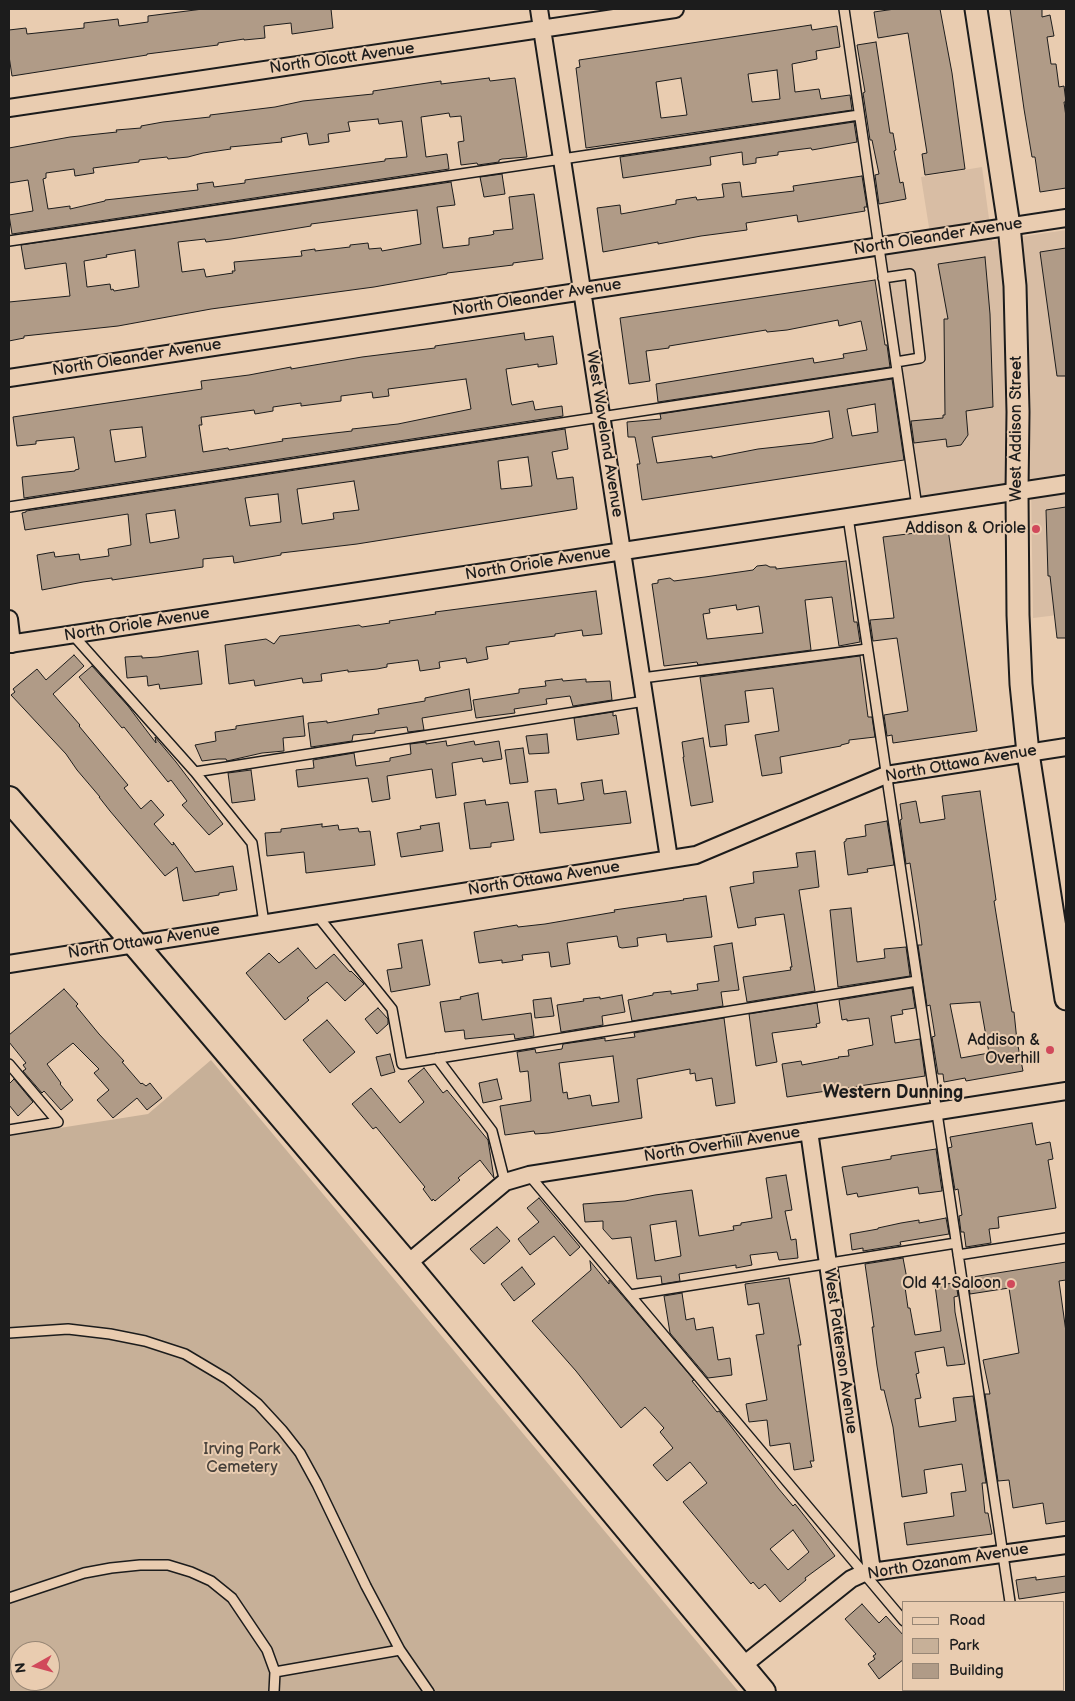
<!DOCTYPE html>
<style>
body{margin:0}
#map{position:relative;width:1075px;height:1701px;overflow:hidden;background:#e9ccb0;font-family:"Balsamiq Sans",sans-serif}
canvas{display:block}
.frame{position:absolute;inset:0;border:10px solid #1c1c1c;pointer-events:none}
.legend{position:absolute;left:902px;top:1601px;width:162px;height:90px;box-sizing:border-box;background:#e9ccb0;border:1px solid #978675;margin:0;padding:6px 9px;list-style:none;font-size:15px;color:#1c1c1c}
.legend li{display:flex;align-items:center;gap:10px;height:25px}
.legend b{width:25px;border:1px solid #978675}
.north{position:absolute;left:10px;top:1641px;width:50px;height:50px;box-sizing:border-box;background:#e9ccb0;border:1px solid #978675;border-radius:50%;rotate:263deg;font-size:14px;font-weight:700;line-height:20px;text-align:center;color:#1c1c1c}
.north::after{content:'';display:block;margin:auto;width:18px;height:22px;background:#d1495b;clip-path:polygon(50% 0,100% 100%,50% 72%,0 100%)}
</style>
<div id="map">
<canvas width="1075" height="1701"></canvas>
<div class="frame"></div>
<ul class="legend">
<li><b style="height:6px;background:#e9ccb0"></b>Road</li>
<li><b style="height:14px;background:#c7b098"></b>Park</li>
<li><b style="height:14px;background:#b09b87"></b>Building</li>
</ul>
<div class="north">N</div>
</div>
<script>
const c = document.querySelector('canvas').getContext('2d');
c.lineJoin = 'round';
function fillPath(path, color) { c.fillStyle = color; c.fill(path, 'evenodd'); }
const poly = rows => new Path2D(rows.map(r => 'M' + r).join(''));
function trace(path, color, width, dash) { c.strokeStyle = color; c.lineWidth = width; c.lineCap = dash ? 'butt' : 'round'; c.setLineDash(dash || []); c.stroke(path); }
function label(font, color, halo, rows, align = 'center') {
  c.font = font + ' "Balsamiq Sans",sans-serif'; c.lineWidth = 4; c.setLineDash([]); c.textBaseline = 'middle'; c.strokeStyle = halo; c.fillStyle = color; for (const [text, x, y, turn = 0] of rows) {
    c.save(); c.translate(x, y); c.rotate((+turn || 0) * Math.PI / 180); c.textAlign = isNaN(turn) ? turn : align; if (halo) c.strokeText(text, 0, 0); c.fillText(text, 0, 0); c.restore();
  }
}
const built = poly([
 [982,167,992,241,1066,230,1066,614,1033,618,1031,483,918,499,882,248,931,240,921,177]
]);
const green = poly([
 [211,1060,739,1692,9,1692,9,1136,148,1114],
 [20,1651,50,1651,50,1681,20,1681]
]);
const building = poly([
 [203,9,331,9,333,28,292,34,291,23,264,26,265,38,244,40,244,39,218,43,218,45,147,54,147,55,12,76,9,56,9,30,26,28,27,34,84,28,84,23,118,19,119,26,148,22,148,16,203,9],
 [895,9,940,9,952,73,965,169,925,175,922,154,927,153,908,33,878,38,874,12,895,9],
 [1010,9,1042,9,1042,17,1050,15,1054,36,1047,37,1051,64,1056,64,1059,87,1064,86,1066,102,1064,102,1066,117,1066,188,1040,192,1035,157,1032,157,1024,109,1010,9],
 [811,25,812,30,837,26,840,47,816,51,817,59,792,64,795,92,819,89,821,99,850,95,852,110,586,148,576,68,580,67,579,60,811,25],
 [777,70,780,99,752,102,748,74,777,70],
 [681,78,687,115,661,118,656,82,681,78],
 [876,42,890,133,893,133,896,150,894,151,900,183,903,182,906,199,879,204,875,175,879,174,872,140,870,140,863,93,865,92,857,45,876,42],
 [489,78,490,81,515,78,527,157,502,159,499,160,499,162,478,165,477,163,461,165,458,142,464,141,461,116,450,117,449,113,421,117,426,157,447,154,449,169,12,234,9,215,33,211,28,180,9,183,9,148,70,137,117,132,116,130,141,128,141,126,163,122,210,117,210,115,275,107,303,101,373,94,373,91,441,81,441,84,489,78],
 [378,119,379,124,402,121,407,157,385,159,385,161,245,180,245,183,214,187,213,182,197,184,198,190,105,200,105,201,70,209,70,206,48,209,43,179,46,178,46,173,74,169,75,176,94,173,93,168,139,162,139,160,167,157,168,159,188,157,203,153,231,149,230,147,282,142,281,138,307,133,309,145,329,142,328,134,350,131,348,122,378,119],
 [854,122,857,142,812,150,811,148,778,152,778,155,756,158,756,163,743,165,742,152,710,157,711,165,623,178,620,157,854,122],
 [502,174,505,194,484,197,480,177,502,174],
 [862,176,867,207,864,207,865,211,798,222,797,215,746,223,747,230,701,236,658,244,658,242,603,252,597,208,620,205,621,214,676,204,676,200,696,197,697,200,724,197,722,184,740,182,742,197,794,191,793,186,862,176],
 [451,182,455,205,437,207,443,248,469,245,469,238,491,235,494,234,493,231,513,229,509,197,534,194,543,259,513,263,513,265,447,273,447,274,374,287,211,309,118,326,24,336,24,338,9,341,9,302,70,296,66,263,25,269,21,245,451,182],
 [417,210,421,244,382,251,381,248,369,249,368,243,350,245,350,247,315,251,315,249,301,251,302,256,234,262,235,271,232,271,233,273,206,277,204,269,182,272,178,242,205,239,206,242,231,239,311,226,311,224,417,210],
 [135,250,139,287,114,291,113,289,111,290,110,284,87,287,84,261,107,257,106,255,135,250],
 [1066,248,1066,376,1057,376,1040,252,1066,248],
 [985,257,990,314,993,407,966,411,968,435,961,445,947,447,946,439,914,443,911,421,943,418,943,415,945,415,944,319,948,319,938,264,985,257],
 [875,280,885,345,887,345,890,367,658,402,656,384,813,358,814,363,844,358,843,354,867,350,861,321,839,326,838,320,787,330,767,332,766,330,669,346,669,348,646,351,650,381,629,384,620,318,875,280],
 [524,333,525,340,553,336,557,364,538,367,538,364,506,369,511,402,512,405,533,401,535,410,562,406,563,416,24,498,22,477,75,471,75,470,79,469,74,437,36,441,36,444,17,446,13,417,202,389,201,381,249,375,291,367,291,369,362,357,435,348,435,346,524,333],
 [466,379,471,409,398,424,352,429,352,431,282,439,283,441,229,450,228,448,203,452,199,425,202,425,201,417,203,417,254,410,255,414,273,411,273,407,301,403,301,406,341,401,341,396,372,392,373,398,389,396,388,389,466,379],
 [142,427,146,457,115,462,110,430,142,427],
 [892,379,904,460,642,500,637,464,640,464,635,437,628,437,627,422,661,419,660,414,892,379],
 [875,404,878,432,852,436,847,409,875,404],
 [829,411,833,438,813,443,758,449,712,458,712,456,657,463,652,437,829,411],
 [565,429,568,449,552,452,557,479,573,477,577,509,357,544,281,553,281,555,234,563,233,556,203,559,203,567,112,580,112,578,83,582,42,590,37,555,54,552,55,557,79,554,80,560,109,556,108,549,131,545,128,514,25,530,22,513,26,512,26,511,565,429],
 [528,457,532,486,501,489,498,461,528,457],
 [354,481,359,510,333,513,334,519,302,524,297,489,354,481],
 [278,494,281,522,250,526,245,498,278,494],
 [175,510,179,538,150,543,146,514,175,510],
 [1066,507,1066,638,1057,638,1050,576,1048,576,1046,510,1066,507],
 [948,529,977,731,893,743,892,735,887,736,884,715,908,711,897,638,873,641,870,620,894,618,883,537,948,529],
 [846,561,854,622,857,622,860,642,839,646,832,597,805,600,811,650,698,665,697,662,664,666,652,584,658,583,658,580,670,578,674,581,705,577,753,570,757,566,766,565,770,567,776,567,776,569,846,561],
 [736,605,737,610,759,606,763,633,707,639,703,614,710,613,709,609,736,605],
 [596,591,602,634,583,636,582,630,555,634,555,636,509,642,509,644,486,647,488,659,467,663,466,658,439,662,440,668,420,671,418,660,387,664,387,667,377,669,348,672,348,670,321,674,322,681,303,683,302,678,255,686,254,680,229,684,225,645,266,639,274,644,280,636,289,635,359,625,362,627,390,623,389,621,436,614,435,612,596,591],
 [198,651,202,684,160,689,159,684,148,686,147,676,127,678,125,657,142,656,142,658,158,657,198,651],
 [74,655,84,666,53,694,80,725,79,726,128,785,124,788,141,809,151,800,164,815,154,824,172,845,174,844,173,842,195,872,233,866,237,890,219,893,219,895,183,901,177,867,165,876,110,811,99,797,100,797,77,770,66,754,11,695,15,692,13,689,37,669,46,680,74,655],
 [860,656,868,717,872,717,875,737,849,740,849,743,841,745,841,746,780,757,782,773,762,776,755,735,779,731,773,688,745,691,749,722,725,725,727,745,710,747,700,677,860,656],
 [92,666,128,706,156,743,155,737,176,762,223,824,209,835,182,805,187,801,171,780,168,782,124,727,122,728,79,677,92,666],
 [562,679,563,681,586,679,586,682,610,681,612,700,573,706,570,696,546,699,547,704,514,709,515,713,476,718,473,700,519,693,519,689,546,686,545,681,562,679],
 [469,689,472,710,422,718,424,730,408,732,407,727,375,731,375,733,353,735,352,741,311,747,308,723,327,721,327,723,379,714,378,709,425,701,425,698,469,689],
 [613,712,613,716,616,715,619,734,577,740,574,718,613,712],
 [303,716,305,736,283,738,284,751,262,753,227,761,226,759,218,759,202,761,195,745,216,741,215,732,236,729,236,726,303,716],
 [547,734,549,753,529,754,526,736,547,734],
 [703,738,713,802,691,806,683,757,684,757,682,742,703,738],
 [446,741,447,746,474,741,475,745,499,741,502,759,483,762,482,758,452,763,456,795,436,798,432,769,387,776,390,799,372,802,368,778,298,787,296,770,314,768,313,760,354,753,356,766,390,761,390,758,411,754,410,744,426,742,426,744,446,741],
 [523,748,528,782,510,784,505,750,523,748],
 [251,770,255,800,232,803,228,773,251,770],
 [602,780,604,794,626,791,631,823,540,833,535,791,556,789,558,804,584,800,581,783,602,780],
 [980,791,994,886,996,900,994,901,1012,1012,1014,1012,1017,1041,1023,1071,966,1081,965,1078,944,1082,943,1074,938,1074,932,1037,935,1036,930,1005,927,1006,918,945,922,945,919,922,910,863,906,864,900,820,902,819,900,804,916,801,920,823,945,819,942,796,980,791],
 [980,1002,989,1053,961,1058,950,1004,980,1002],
 [485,800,486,805,508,802,514,840,491,843,491,847,470,849,464,803,485,800],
 [887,821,894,865,867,869,868,872,848,875,844,842,846,841,846,839,866,836,865,825,887,821],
 [439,823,443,851,401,857,397,833,421,829,420,826,439,823],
 [322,824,322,827,338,825,339,830,358,828,359,832,370,831,375,865,306,873,304,852,267,856,265,833,281,832,281,829,322,824],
 [815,851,819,887,799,890,815,991,747,1002,743,977,791,970,790,967,792,967,784,914,755,918,756,925,738,928,730,887,754,883,753,872,798,867,796,853,815,851],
 [706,896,712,937,667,942,666,934,637,938,638,946,622,948,619,947,617,936,567,943,570,964,551,967,549,952,522,955,523,960,502,963,502,960,479,963,474,932,517,925,518,927,545,924,615,912,614,910,684,900,683,899,706,896],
 [851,908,857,962,885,958,884,949,906,947,910,976,838,987,830,910,851,908],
 [422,940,430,985,391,992,387,970,402,968,398,944,422,940],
 [732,943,739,990,721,992,723,1006,632,1021,628,1000,653,995,653,993,671,991,671,994,698,990,697,984,719,981,714,946,732,943],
 [298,948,316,969,334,954,350,972,351,971,364,984,345,1001,327,982,307,998,309,1000,285,1020,246,973,269,953,279,963,298,948],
 [912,988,915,1008,902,1010,903,1014,891,1016,895,1043,920,1039,925,1076,787,1097,782,1064,801,1061,802,1065,839,1058,838,1057,849,1056,848,1050,873,1045,869,1018,847,1021,847,1019,842,1020,839,1000,912,988],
 [64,989,78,1004,76,1006,99,1034,124,1061,122,1062,141,1084,142,1083,146,1086,150,1083,162,1098,147,1110,137,1098,113,1118,97,1100,109,1090,94,1073,99,1069,73,1043,47,1064,61,1083,60,1084,73,1100,61,1110,44,1091,42,1093,23,1071,26,1069,23,1065,26,1063,9,1042,9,1035,64,989],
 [478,993,482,1020,531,1013,534,1036,515,1039,514,1034,465,1039,464,1030,445,1032,440,1002,461,999,460,997,478,993],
 [622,995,625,1012,602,1016,603,1025,561,1032,557,1005,584,1001,583,999,600,997,600,999,622,995],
 [551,998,554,1016,535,1018,533,1000,551,998],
 [817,1003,820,1023,816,1024,817,1027,772,1033,777,1062,756,1066,749,1014,817,1003],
 [378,1008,388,1019,388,1024,377,1034,365,1019,378,1008],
 [724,1018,735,1103,716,1106,712,1078,696,1081,695,1073,690,1074,690,1069,637,1079,642,1118,549,1133,535,1134,534,1131,505,1135,500,1106,531,1101,528,1071,520,1072,517,1052,535,1049,536,1053,562,1049,563,1044,605,1038,605,1041,635,1037,634,1033,724,1018],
 [613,1056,619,1102,592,1106,590,1095,568,1099,567,1092,563,1093,559,1063,613,1056],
 [327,1020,355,1052,330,1073,303,1040,327,1020],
 [390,1054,395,1072,381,1076,376,1057,390,1054],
 [424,1068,443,1093,447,1090,488,1140,494,1178,480,1160,458,1178,460,1180,435,1201,433,1199,432,1201,423,1189,425,1187,376,1127,373,1129,352,1104,371,1088,400,1123,424,1102,408,1081,424,1068],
 [14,1079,33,1102,18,1116,9,1105,9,1084,14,1079],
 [497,1079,502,1099,483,1103,479,1083,497,1079],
 [1032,1123,1036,1145,1050,1142,1053,1159,1048,1160,1056,1208,998,1217,999,1228,989,1229,991,1243,966,1247,964,1232,961,1232,959,1216,962,1215,958,1189,955,1190,948,1148,952,1147,950,1137,1032,1123],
 [936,1149,942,1191,919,1194,918,1187,858,1197,857,1193,847,1195,842,1167,891,1159,891,1156,936,1149],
 [786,1175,792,1210,785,1211,791,1240,796,1239,798,1258,779,1260,777,1252,750,1255,752,1265,736,1268,736,1265,679,1274,680,1281,662,1284,661,1276,637,1279,631,1237,612,1239,603,1229,603,1221,585,1222,583,1204,625,1201,655,1195,692,1190,699,1236,734,1230,733,1226,741,1225,741,1223,772,1218,766,1178,786,1175],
 [676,1221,681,1256,655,1261,650,1225,676,1221],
 [539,1198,580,1247,570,1256,554,1236,530,1255,518,1239,539,1222,527,1208,539,1198],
 [946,1218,949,1234,900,1242,901,1245,863,1251,863,1248,852,1250,850,1234,878,1229,878,1228,901,1223,919,1220,919,1223,946,1218],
 [497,1227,510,1241,484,1264,470,1249,497,1227],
 [903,1258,907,1279,904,1280,908,1308,910,1308,915,1335,941,1331,935,1285,956,1283,958,1296,954,1297,955,1312,965,1364,947,1366,944,1347,915,1352,919,1373,916,1374,921,1398,915,1399,919,1427,956,1421,953,1398,973,1396,986,1483,982,1483,985,1513,988,1513,992,1534,907,1545,904,1523,954,1516,951,1493,966,1491,962,1464,924,1470,927,1493,902,1497,893,1427,884,1390,881,1390,877,1366,872,1327,874,1327,865,1264,903,1258],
 [590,1261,609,1284,609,1280,694,1380,692,1381,717,1412,719,1411,730,1425,778,1488,793,1506,795,1504,821,1537,835,1556,805,1578,806,1580,780,1602,765,1584,759,1589,753,1582,751,1584,683,1502,707,1483,690,1462,667,1481,653,1465,673,1448,660,1432,664,1428,645,1407,621,1428,576,1371,532,1321,591,1270,590,1261],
 [793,1530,809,1552,788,1570,770,1549,793,1530],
 [1066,1262,1066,1280,1059,1281,1066,1332,1066,1521,1046,1524,1043,1503,1013,1508,1009,1480,998,1481,985,1394,990,1394,983,1360,1019,1353,1009,1288,970,1294,968,1281,972,1281,972,1277,1066,1262],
 [522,1267,535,1284,514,1301,501,1284,522,1267],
 [789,1278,801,1345,798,1345,814,1461,810,1461,812,1467,794,1470,790,1443,770,1446,767,1420,749,1422,746,1404,767,1400,756,1335,764,1334,759,1303,748,1305,745,1284,789,1278],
 [682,1293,686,1320,694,1318,696,1330,713,1327,718,1360,730,1358,732,1375,708,1378,670,1333,664,1296,682,1293],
 [1066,1576,1066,1592,1019,1599,1016,1580,1036,1577,1036,1580,1066,1576],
 [862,1604,879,1623,886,1616,904,1636,904,1659,879,1679,868,1664,875,1659,873,1656,876,1654,845,1619,862,1604]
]);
const service = poly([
 [844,9,917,507],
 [9,241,859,115],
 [883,278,910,274,920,358,896,362],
 [9,507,897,372],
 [848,517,1010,1602],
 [73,635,195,772,252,843,264,923],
 [642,678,867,649],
 [195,772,645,701],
 [316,914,392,1009,402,1064,917,981],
 [437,1058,492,1131,505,1182],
 [9,1064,58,1122],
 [9,1130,58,1122],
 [529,1175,904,1621],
 [958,1255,1066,1238],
 [630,1295,956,1243],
 [9,1333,68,1329,110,1334,145,1341,185,1354,227,1379,258,1404,282,1430,300,1453,317,1484,366,1586,400,1650,429,1692],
 [9,1598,84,1573,111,1568,140,1565,168,1565,191,1572,211,1581,232,1598,267,1650,275,1672,274,1692],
 [275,1672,400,1650],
 [961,1690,963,1692],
 [1016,1692,1023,1691,1023,1690]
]);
const minor = poly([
 [539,9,669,859],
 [9,108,675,9],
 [9,378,1066,218],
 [9,619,12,644],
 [9,644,1066,484],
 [9,964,696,855,886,775,1066,747],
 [809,1131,872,1571],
 [407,1264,505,1182,529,1175,1066,1091],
 [741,1667,851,1579,864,1573,1066,1545]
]);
const tertiary = poly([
 [976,9,1009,226,1015,286,1018,412,1017,492,1018,615,1021,684,1028,753,1066,999]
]);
const secondary = poly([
 [9,799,135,944,407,1264,763,1692]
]);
const markers = [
 [1036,529,5,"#d1495b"],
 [1050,1050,5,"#d1495b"],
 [1011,1284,5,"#d1495b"]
];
const streetNames = [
 ["North Olcott Avenue",342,59,-8],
 ["North Oleander Avenue",938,237,-9],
 ["North Oleander Avenue",537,298,-9],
 ["North Oleander Avenue",137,358,-9],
 ["West Addison Street",1017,429,-90],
 ["West Waveland Avenue",604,434,81],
 ["North Oriole Avenue",538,564,-9],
 ["North Oriole Avenue",137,625,-9],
 ["North Ottawa Avenue",961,764,-10],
 ["North Ottawa Avenue",544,879,-9],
 ["North Ottawa Avenue",144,942,-9],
 ["North Overhill Avenue",722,1145,-9],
 ["West Patterson Avenue",840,1351,82],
 ["North Ozanam Avenue",948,1562,-9]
];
const poiNames = [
 ["Addison & Oriole",1026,529],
 ["Addison &",1040,1041],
 ["Overhill",1040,1059],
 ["Old 41 Saloon",1001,1284]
];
const parkNames = [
 ["Irving Park",242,1450],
 ["Cemetery",242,1468]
];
const neighbourhoodNames = [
 ["Western Dunning",893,1093]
];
fillPath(built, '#d8bda4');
fillPath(green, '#c7b098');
fillPath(building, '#b09b87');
trace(building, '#1c1c1c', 1);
trace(service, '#1c1c1c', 12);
trace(minor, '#1c1c1c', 20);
trace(tertiary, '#1c1c1c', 25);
trace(secondary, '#1c1c1c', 28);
trace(service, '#e9ccb0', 9);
trace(minor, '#e9ccb0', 16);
trace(tertiary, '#e9ccb0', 21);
trace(secondary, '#e9ccb0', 24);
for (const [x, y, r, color] of markers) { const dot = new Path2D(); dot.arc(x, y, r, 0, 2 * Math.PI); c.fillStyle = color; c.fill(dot); trace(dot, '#e9ccb0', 2); }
label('16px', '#1c1c1c', '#e9ccb0', streetNames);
label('16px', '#1c1c1c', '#e9ccb0', poiNames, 'right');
label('16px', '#47413b', '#e9ccb0', parkNames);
label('bold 18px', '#1c1c1c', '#e9ccb0', neighbourhoodNames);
</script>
